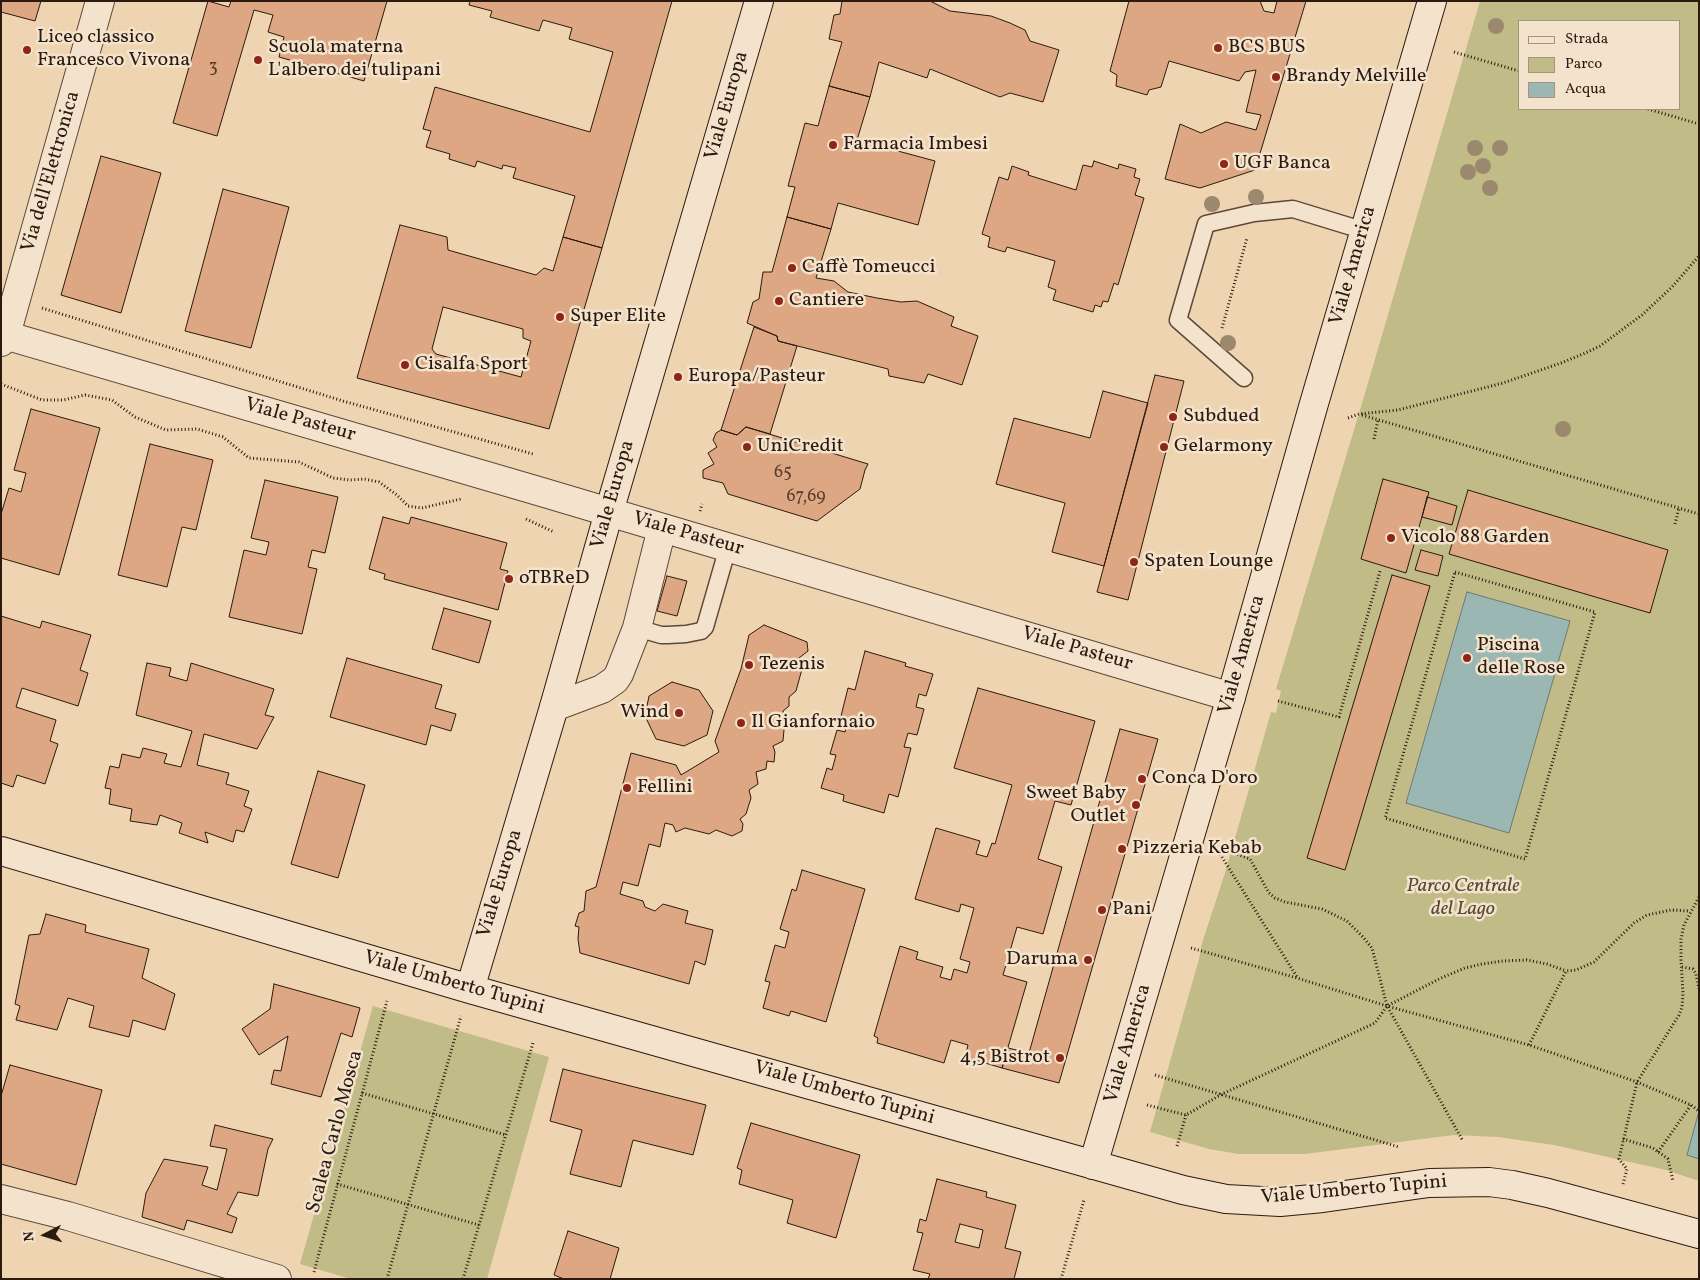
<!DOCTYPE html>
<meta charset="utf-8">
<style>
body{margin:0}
#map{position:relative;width:1700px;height:1280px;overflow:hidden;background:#eed4b1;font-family:Vollkorn,serif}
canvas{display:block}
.frame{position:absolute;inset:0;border:2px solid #2b1a0f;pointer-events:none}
.legend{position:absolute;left:1518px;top:20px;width:162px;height:90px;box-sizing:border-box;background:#f4e3cc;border:1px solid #a49380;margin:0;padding:6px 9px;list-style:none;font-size:15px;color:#2b1a0f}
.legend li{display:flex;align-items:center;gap:10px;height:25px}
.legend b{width:25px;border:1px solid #a49380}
.north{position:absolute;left:20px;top:1210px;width:50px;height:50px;-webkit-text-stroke:4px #f4e3cc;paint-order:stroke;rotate:265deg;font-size:14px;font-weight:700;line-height:20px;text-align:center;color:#2b1a0f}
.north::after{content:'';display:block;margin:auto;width:18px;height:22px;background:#2b1a0f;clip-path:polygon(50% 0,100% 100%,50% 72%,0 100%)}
</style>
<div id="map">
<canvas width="1700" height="1280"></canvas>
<div class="frame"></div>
<ul class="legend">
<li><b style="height:6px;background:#f4e3cc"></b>Strada</li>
<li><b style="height:14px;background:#c0bb87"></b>Parco</li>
<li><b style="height:14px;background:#9bb7b4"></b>Acqua</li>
</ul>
<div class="north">N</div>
</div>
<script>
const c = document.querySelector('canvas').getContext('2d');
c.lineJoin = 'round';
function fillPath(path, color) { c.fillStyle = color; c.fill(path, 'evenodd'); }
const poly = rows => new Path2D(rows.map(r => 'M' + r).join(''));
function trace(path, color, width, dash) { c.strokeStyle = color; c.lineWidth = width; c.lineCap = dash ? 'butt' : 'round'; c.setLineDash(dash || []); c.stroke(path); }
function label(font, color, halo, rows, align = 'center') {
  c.font = font + ' Vollkorn,serif'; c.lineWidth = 5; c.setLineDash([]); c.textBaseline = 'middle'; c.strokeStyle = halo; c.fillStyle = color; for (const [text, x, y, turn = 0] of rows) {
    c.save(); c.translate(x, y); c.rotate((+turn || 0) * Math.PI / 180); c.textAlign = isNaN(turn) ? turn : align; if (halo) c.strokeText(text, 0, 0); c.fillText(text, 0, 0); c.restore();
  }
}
const green = poly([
 [1480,1,1699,1,1699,1181,1666,1170,1554,1145,1498,1137,1454,1135,1305,1154,1239,1154,1209,1149,1150,1132,1199,959,1202,943,1225,873,1271,712,1276,713,1281,691,1276,689,1363,400],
 [1519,21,1679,21,1679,109,1519,109],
 [373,1006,549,1057,487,1279,351,1279,300,1264]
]);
const water = poly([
 [1467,592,1570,621,1509,833,1406,803,1467,592],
 [1699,1111,1699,1159,1687,1155,1699,1111]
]);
const building = poly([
 [1,1,41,1,35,21,1,12,1,1],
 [208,1,229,7,231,1,387,1,364,81,279,57,284,37,268,32,273,15,254,10,217,136,173,123,208,1],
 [470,1,672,1,602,248,563,237,575,196,513,178,516,168,503,165,502,169,477,161,475,167,449,159,450,154,426,147,431,131,423,129,435,87,590,132,613,52,569,39,572,28,543,20,539,31,490,17,492,11,469,5,470,1],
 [842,1,930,1,950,11,991,16,1010,23,1025,30,1030,41,1059,50,1043,102,1010,93,1000,97,930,69,927,78,879,62,870,97,829,86,842,42,829,39,834,15,840,14,842,1],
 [1129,1,1260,1,1264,11,1274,13,1277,1,1306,1,1255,170,1200,188,1165,179,1180,124,1201,133,1226,122,1256,130,1261,115,1246,112,1256,70,1245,72,1239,81,1169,61,1161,87,1149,90,1147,95,1116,86,1117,75,1110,71,1129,1],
 [829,86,870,97,857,140,935,161,918,225,838,203,831,229,787,217,795,187,788,186,805,123,818,126,829,86],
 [101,156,161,173,121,313,61,295,101,156],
 [1094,161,1118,169,1119,164,1136,169,1134,177,1140,179,1135,195,1144,198,1118,285,1114,283,1108,302,1103,301,1101,307,1095,305,1093,312,1053,300,1056,290,1048,287,1055,261,1007,247,1005,252,988,247,990,237,982,234,999,177,1008,180,1012,166,1029,172,1028,175,1076,190,1083,165,1092,167,1094,161],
 [223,189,289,207,251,348,185,331,223,189],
 [787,217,831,229,816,278,834,281,848,292,877,298,901,302,917,301,954,317,951,326,978,336,962,385,928,374,924,383,889,376,888,369,778,341,777,336,747,323,753,302,759,299,763,272,772,272,787,217],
 [400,225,447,237,448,250,536,275,544,268,553,271,563,237,602,248,549,429,357,378,400,225],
 [443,307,523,329,523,338,531,341,521,377,436,354,432,349,443,307],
 [754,327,777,336,778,341,797,346,770,434,746,427,737,435,721,430,754,327],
 [1155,375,1184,381,1128,600,1097,592,1155,375],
 [1103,391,1148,403,1104,566,1052,552,1065,503,996,484,1014,418,1090,438,1103,391],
 [31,409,100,428,59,575,1,558,1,514,9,488,21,492,26,473,14,470,31,409],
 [746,427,868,464,865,470,860,489,817,521,728,494,723,483,703,478,703,470,714,464,708,453,717,447,713,440,716,433,721,430,737,435,746,427],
 [150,444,213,460,196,530,182,527,167,587,118,575,150,444],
 [1383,479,1429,492,1406,573,1361,559,1383,479],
 [265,480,338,497,325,553,312,550,308,567,317,569,302,634,229,617,244,550,266,555,269,542,251,538,265,480],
 [1468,490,1668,550,1650,613,1449,554,1468,490],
 [1427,497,1457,506,1452,525,1422,517,1427,497],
 [383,517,409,524,411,517,507,543,500,569,508,571,498,610,384,579,385,574,369,569,383,517],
 [1421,550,1443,556,1438,576,1415,570,1421,550],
 [1392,575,1430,586,1345,870,1307,858,1392,575],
 [667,576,687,581,677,616,657,611,667,576],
 [444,608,491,621,479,663,432,649,444,608],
 [1,616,40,628,42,621,91,635,80,670,88,673,78,706,22,688,16,707,56,720,50,741,58,744,45,784,17,775,13,787,1,783,1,616],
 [764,625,807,642,808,651,799,658,802,669,796,691,789,697,789,706,783,711,785,718,783,741,773,746,775,752,774,762,767,761,766,769,756,772,758,784,749,790,751,798,746,814,740,819,743,824,742,831,732,836,716,830,709,834,685,828,676,832,673,825,665,823,660,847,649,844,638,886,623,882,620,894,643,901,645,907,655,911,663,904,688,911,685,923,713,930,705,965,695,961,689,984,580,953,578,939,579,927,575,926,579,913,584,911,586,891,596,887,631,753,676,765,681,775,719,752,715,741,741,669,749,635,764,625],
 [865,651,906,663,905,666,933,674,926,696,919,694,916,707,924,709,917,735,908,733,904,747,911,748,898,797,889,794,884,813,843,801,844,795,821,788,827,768,832,770,836,755,830,754,837,730,845,732,848,718,841,716,848,688,855,690,865,651],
 [347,658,442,685,435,708,456,714,451,731,431,725,426,745,330,717,347,658],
 [147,663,171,668,169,676,187,681,191,663,274,689,265,715,274,717,257,749,204,734,197,765,229,773,226,784,249,791,244,806,252,809,244,832,236,830,233,842,205,832,208,843,179,833,182,823,160,815,157,825,130,821,132,809,109,804,111,789,105,788,110,766,119,768,122,754,140,758,143,748,167,754,164,763,181,767,192,731,136,715,147,663],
 [672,682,699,690,713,711,707,735,684,746,656,739,645,716,649,696,672,682],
 [978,688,1095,721,1071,805,1055,801,1038,859,1062,867,1043,934,1017,927,1003,975,1027,982,1002,1068,965,1057,968,1045,951,1040,944,1063,877,1043,878,1038,874,1036,900,946,918,952,916,959,943,967,940,977,951,980,954,969,967,973,970,962,960,959,974,908,961,904,959,912,915,899,936,828,980,841,976,854,987,857,992,843,995,844,1012,785,954,768,978,688],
 [1120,729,1158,739,1059,1083,1002,1068,1008,1048,1029,1053,1120,729],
 [318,771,365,785,338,878,291,864,318,771],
 [802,870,865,889,826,1022,791,1011,789,1016,763,1008,770,982,765,981,775,945,785,948,789,932,780,929,792,889,796,891,802,870],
 [46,914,86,925,85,932,149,949,142,978,175,994,165,1030,133,1020,129,1037,89,1027,94,1006,68,998,57,1030,16,1020,20,1006,15,1004,29,935,40,934,46,914],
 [274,984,360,1008,352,1037,341,1033,321,1097,271,1084,274,1070,281,1071,288,1036,259,1055,242,1029,270,1009,274,984],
 [10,1065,102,1090,76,1185,1,1164,1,1096,10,1065],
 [563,1069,706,1105,693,1155,633,1140,621,1187,570,1174,582,1130,550,1121,563,1069],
 [751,1123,860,1155,836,1238,787,1223,793,1200,739,1184,742,1170,737,1168,751,1123],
 [215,1125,273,1139,268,1149,258,1196,238,1192,227,1214,237,1218,232,1233,187,1220,184,1230,142,1217,146,1193,164,1159,208,1167,202,1185,217,1190,227,1149,210,1146,215,1125],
 [937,1179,987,1192,986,1197,1016,1205,1005,1248,1021,1252,1014,1279,928,1279,930,1274,913,1270,923,1233,917,1232,920,1219,926,1221,937,1179],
 [960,1224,983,1230,979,1248,955,1242,960,1224],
 [568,1231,619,1248,610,1279,564,1279,554,1275,568,1231]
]);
const path = poly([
 [1454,52,1519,71],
 [1648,109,1699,124],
 [42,308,343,401,533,454],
 [1222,328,1247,238],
 [1,384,42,400,63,400,85,395,112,400,135,417,166,430,197,429,223,437,249,458,299,462,333,478,350,480,364,479,379,482,397,495,408,506,422,508,461,499],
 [1362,415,1699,514],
 [1348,418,1359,414,1398,410,1503,383,1561,363,1583,354,1600,346,1642,315,1672,287,1699,256],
 [1374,439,1378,420],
 [700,511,702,504],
 [526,519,554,532],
 [1675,524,1679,508],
 [1455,572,1595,612,1525,859,1385,818,1455,572],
 [1278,701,1339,717,1380,571],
 [1221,848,1250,859,1269,893,1275,898,1285,902,1322,909,1347,921,1363,937,1372,948,1387,1006,1463,1141],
 [1220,854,1297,977],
 [1191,948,1297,978,1387,1006,1529,1045,1637,1082,1691,1105,1699,1111],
 [1682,967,1693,969,1696,974,1699,989],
 [1529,1045,1566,971,1576,970,1594,962,1634,923,1647,915,1671,910,1690,911],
 [1155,1075,1399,1147],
 [362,1093,506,1135],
 [1147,1105,1186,1115,1222,1094,1375,1023,1387,1006,1441,978,1465,968,1482,964,1503,961,1527,960,1547,964,1566,971],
 [1623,1139,1653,1148,1668,1159,1673,1181],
 [1177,1146,1186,1115],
 [1658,1152,1691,1105],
 [337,1184,479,1225],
 [1623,1184,1627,1169,1619,1159,1637,1082,1679,1015,1682,1007,1683,993,1681,960,1681,939,1684,925,1699,897],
 [314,1272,387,1001],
 [387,1279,461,1016],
 [463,1279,533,1043],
 [1061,1279,1084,1200]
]);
const lane = poly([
 [1244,378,1178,320,1206,224,1254,213,1293,209,1365,231],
 [637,628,661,635,668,635,686,634,701,631,705,627,728,547]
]);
const street = poly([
 [1,334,545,493,1231,697],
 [1,342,6,335,16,299,100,1],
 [554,707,602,689,615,680,619,674,637,628,662,528],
 [1,1199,68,1216,277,1279]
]);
const secondary = poly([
 [1,851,470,989,1183,1190,1226,1199,1280,1202,1323,1198,1429,1183,1489,1182,1512,1185,1548,1193,1699,1234],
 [470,989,554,707,609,512,759,1],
 [1093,1165,1231,697,1313,407,1432,1]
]);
const trees = [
 [1496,26],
 [1475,148],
 [1500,148],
 [1483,166],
 [1468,172],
 [1490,188],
 [1256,197],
 [1212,204],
 [1228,343],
 [1563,429]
];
const markers = [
 [1218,48,5,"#8f2418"],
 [27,50,5,"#8f2418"],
 [258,60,5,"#8f2418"],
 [1276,77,5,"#8f2418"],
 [833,145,5,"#8f2418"],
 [1224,164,5,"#8f2418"],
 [792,268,5,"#8f2418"],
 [779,301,5,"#8f2418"],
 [560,317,5,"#8f2418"],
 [405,365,5,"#8f2418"],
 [678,377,5,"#8f2418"],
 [1173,417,5,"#8f2418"],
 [747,447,5,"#8f2418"],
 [1164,447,5,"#8f2418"],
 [1391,538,5,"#8f2418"],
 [1134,562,5,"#8f2418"],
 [509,579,5,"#8f2418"],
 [1467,658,5,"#8f2418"],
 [749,665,5,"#8f2418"],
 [679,713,5,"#8f2418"],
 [741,723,5,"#8f2418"],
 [1142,779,5,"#8f2418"],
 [627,788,5,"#8f2418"],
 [1136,805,5,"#8f2418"],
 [1122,849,5,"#8f2418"],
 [1102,910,5,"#8f2418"],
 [1088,960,5,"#8f2418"],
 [1060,1058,5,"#8f2418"]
];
const numberNames = [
 ["3",213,69],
 ["65",783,474],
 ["67,69",806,498]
];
const poiNames = [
 ["Liceo classico",37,38],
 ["Francesco Vivona",37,61],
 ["Scuola materna",268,48],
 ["L'albero dei tulipani",268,71],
 ["BCS BUS",1228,48],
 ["Brandy Melville",1286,77],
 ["Farmacia Imbesi",843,145],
 ["UGF Banca",1234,164],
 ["Caffè Tomeucci",802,268],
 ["Cantiere",789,301],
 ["Super Elite",570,317],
 ["Cisalfa Sport",415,365],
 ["Europa/Pasteur",688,377],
 ["Subdued",1183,417],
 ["UniCredit",757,447],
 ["Gelarmony",1174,447],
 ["Vicolo 88 Garden",1401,538],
 ["Spaten Lounge",1144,562],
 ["oTBReD",519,579],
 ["Piscina",1477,646],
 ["delle Rose",1477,669],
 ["Tezenis",759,665],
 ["Wind",669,713,"right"],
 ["Il Gianfornaio",751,723],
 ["Conca D'oro",1152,779],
 ["Fellini",637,788],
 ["Sweet Baby",1126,794,"right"],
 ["Outlet",1126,817,"right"],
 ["Pizzeria Kebab",1132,849],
 ["Pani",1112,910],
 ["Daruma",1078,960,"right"],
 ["4,5 Bistrot",1050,1058,"right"]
];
const streetNames = [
 ["Viale Europa",728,106,-74],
 ["Via dell'Elettronica",52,172,-74],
 ["Viale America",1354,266,-74],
 ["Viale Pasteur",300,421,16],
 ["Viale Europa",614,495,-74],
 ["Viale Pasteur",688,535,16],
 ["Viale Pasteur",1077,650,16],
 ["Viale America",1243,655,-74],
 ["Viale Europa",501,884,-73],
 ["Viale Umberto Tupini",454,984,16],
 ["Viale America",1129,1044,-74],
 ["Viale Umberto Tupini",844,1094,16],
 ["Scalea Carlo Mosca",336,1132,-75],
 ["Viale Umberto Tupini",1354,1191,-5]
];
const parkNames = [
 ["Parco Centrale",1463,887],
 ["del Lago",1463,910]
];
fillPath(green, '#c0bb87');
fillPath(water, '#9bb7b4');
trace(water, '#6e7872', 1);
fillPath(building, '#dda784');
trace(building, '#2b1a0f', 1);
trace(lane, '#5c4838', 19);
trace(street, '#5c4838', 30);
trace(secondary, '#2b1a0f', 30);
trace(path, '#2b1a0f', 3, [1, 2.5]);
trace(lane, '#f4e3cc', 16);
trace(street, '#f4e3cc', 28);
trace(secondary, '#f4e3cc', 28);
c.fillStyle = '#9c886c';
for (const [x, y] of trees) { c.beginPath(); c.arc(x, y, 8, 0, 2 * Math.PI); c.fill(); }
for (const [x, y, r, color] of markers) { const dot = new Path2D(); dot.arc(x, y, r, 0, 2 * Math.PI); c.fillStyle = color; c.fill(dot); trace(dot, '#f4e3cc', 2); }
label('18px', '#583d2c', null, numberNames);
label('20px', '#2b1a0f', '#f4e3cc', poiNames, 'left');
label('20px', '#2b1a0f', '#f4e3cc', streetNames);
label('italic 20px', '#584a33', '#f4e3cc', parkNames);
</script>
